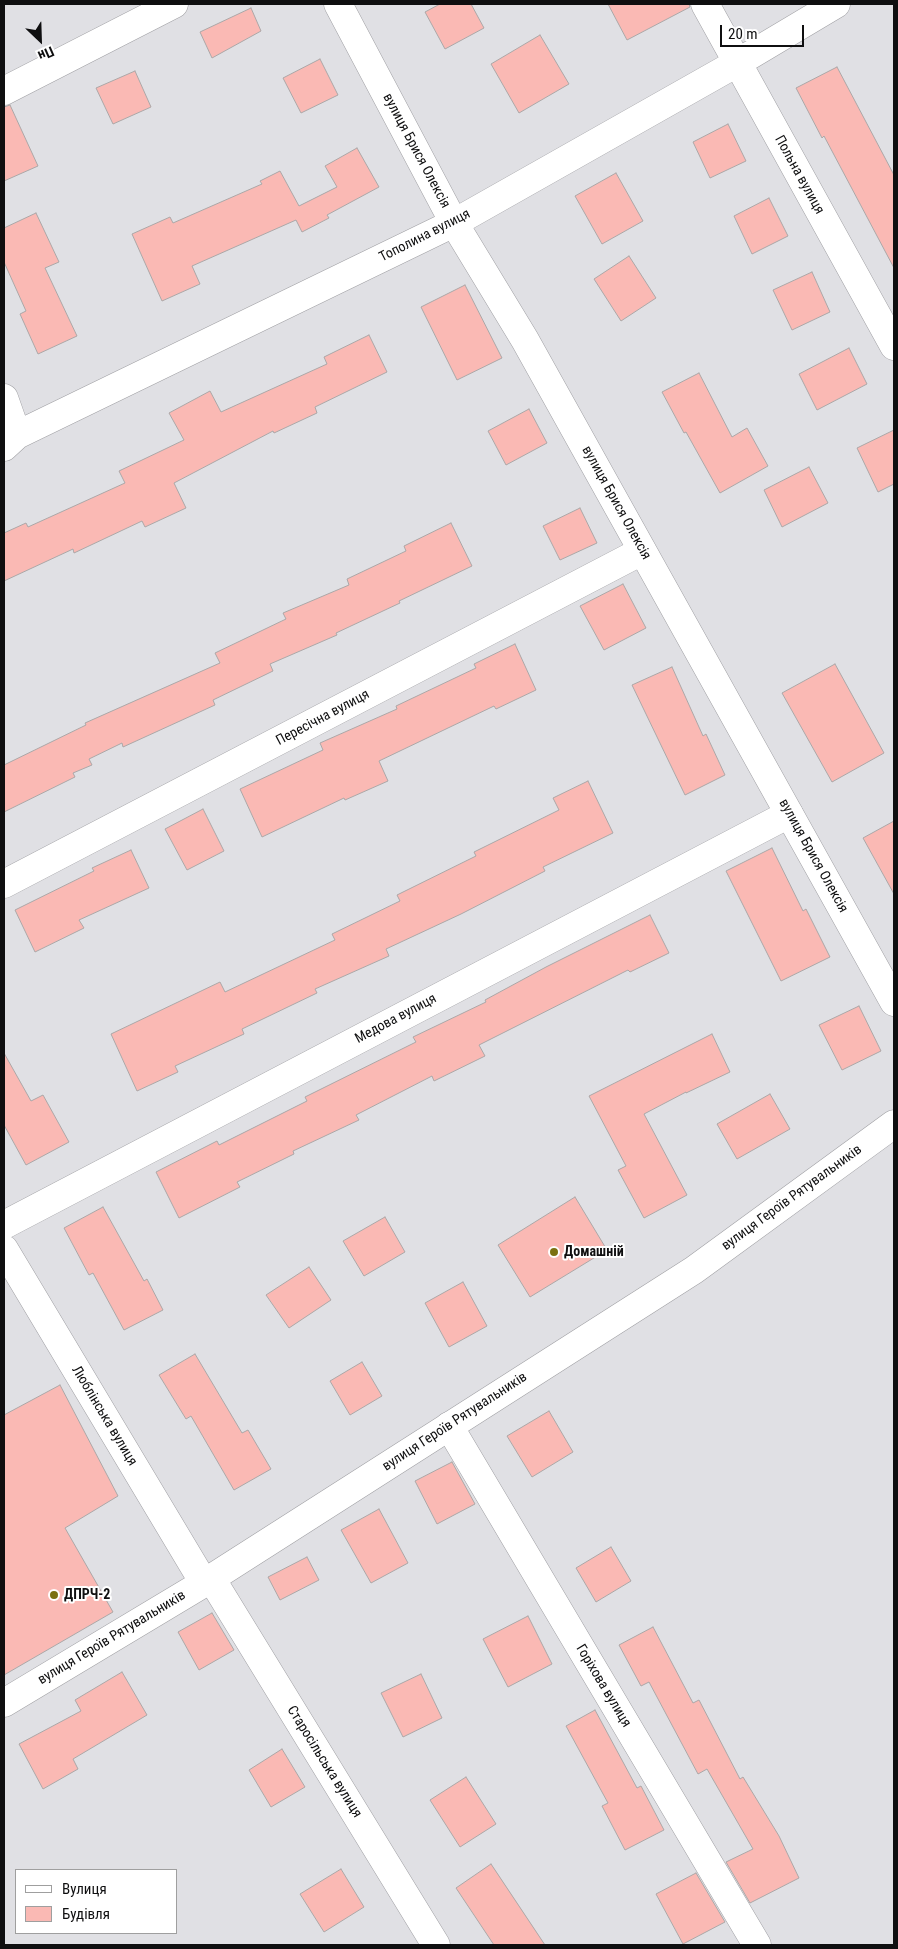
<!DOCTYPE html>
<meta charset="utf-8">
<style>
body{margin:0}
#map{position:relative;width:898px;height:1949px;overflow:hidden;background:#e0e0e4;font-family:"Roboto Condensed",sans-serif}
canvas{display:block}
.frame{position:absolute;inset:0;border:5px solid #0f0f10;pointer-events:none}
.legend{position:absolute;left:15px;top:1869px;width:162px;height:65px;box-sizing:border-box;background:#fff;border:1px solid #9f9f9f;margin:0;padding:6px 9px;list-style:none;font-size:15px;color:#0f0f10}
.legend li{display:flex;align-items:center;gap:10px;height:25px}
.legend b{width:25px;border:1px solid #9f9f9f}
.north{position:absolute;left:15px;top:15px;width:50px;height:50px;-webkit-text-stroke:4px #fff;paint-order:stroke;rotate:156deg;font-size:14px;font-weight:700;line-height:20px;text-align:center;color:#0f0f10}
.north::after{content:'';display:block;margin:auto;width:18px;height:22px;background:#0f0f10;clip-path:polygon(50% 0,100% 100%,50% 72%,0 100%)}
.scale{position:absolute;left:720px;top:25px;width:84px;height:22px;box-sizing:border-box;border:2px solid #0f0f10;border-top:0;padding-left:6px;font-size:15px;line-height:18px;white-space:nowrap;color:#0f0f10;-webkit-text-stroke:4px #fff;paint-order:stroke}
</style>
<div id="map">
<canvas width="898" height="1949"></canvas>
<div class="frame"></div>
<ul class="legend">
<li><b style="height:6px;background:#fff"></b>Вулиця</li>
<li><b style="height:14px;background:#fab9b4"></b>Будівля</li>
</ul>
<div class="north">Пн</div>
<div class="scale">20 m</div>
</div>
<script>
const c = document.querySelector('canvas').getContext('2d');
c.lineJoin = 'round';
function fillPath(path, color) { c.fillStyle = color; c.fill(path, 'evenodd'); }
const poly = rows => new Path2D(rows.map(r => 'M' + r).join(''));
function trace(path, color, width, dash) { c.strokeStyle = color; c.lineWidth = width; c.lineCap = dash ? 'butt' : 'round'; c.setLineDash(dash || []); c.stroke(path); }
function label(font, color, halo, rows, align = 'center') {
  c.font = font + ' "Roboto Condensed",sans-serif'; c.lineWidth = 4; c.setLineDash([]); c.textBaseline = 'middle'; c.strokeStyle = halo; c.fillStyle = color; for (const [text, x, y, turn = 0] of rows) {
    c.save(); c.translate(x, y); c.rotate((+turn || 0) * Math.PI / 180); c.textAlign = isNaN(turn) ? turn : align; if (halo) c.strokeText(text, 0, 0); c.fillText(text, 0, 0); c.restore();
  }
}
const building = poly([
 [440,4,471,4,484,28,445,49,425,12,440,4],
 [608,4,689,4,690,7,627,40,608,4],
 [251,8,261,31,212,58,200,32,251,8],
 [540,35,569,84,519,113,491,64,540,35],
 [320,59,338,95,301,113,283,78,320,59],
 [837,67,894,175,894,268,824,136,822,138,796,88,837,67],
 [135,71,151,107,113,124,96,88,135,71],
 [10,105,38,166,4,181,4,107,10,105],
 [728,124,746,161,710,178,693,142,728,124],
 [357,148,379,187,327,215,329,218,302,232,296,220,192,266,200,284,162,301,132,234,170,217,173,223,262,184,260,181,280,171,299,206,337,187,325,166,357,148],
 [616,173,643,221,602,244,575,196,616,173],
 [769,198,788,236,752,254,734,216,769,198],
 [36,213,59,262,45,268,77,336,38,354,20,314,26,311,4,262,4,228,36,213],
 [629,256,656,298,621,321,594,279,629,256],
 [812,272,830,312,792,330,773,290,812,272],
 [465,285,502,358,457,380,421,307,465,285],
 [369,335,387,372,315,407,317,413,274,433,273,431,174,483,186,508,145,527,142,521,74,553,73,549,4,581,4,533,26,523,28,527,125,483,119,471,184,440,169,413,210,391,221,412,327,364,324,357,369,335],
 [849,348,867,384,817,410,799,374,849,348],
 [699,373,732,437,747,428,768,466,720,493,686,432,684,433,662,392,699,373],
 [529,409,547,443,506,465,488,431,529,409],
 [894,430,894,484,878,492,857,448,894,430],
 [809,467,828,503,782,527,764,490,809,467],
 [580,508,597,543,560,560,543,526,580,508],
 [451,523,472,566,399,601,400,603,336,633,337,635,270,664,273,671,213,700,215,705,123,747,122,743,89,759,92,765,73,773,75,777,4,812,4,765,86,725,85,723,220,663,215,653,286,619,283,613,349,585,347,579,406,551,404,546,451,523],
 [623,584,646,628,604,650,580,606,623,584],
 [515,644,536,690,496,709,494,706,379,761,388,781,345,800,344,798,262,837,240,789,323,750,320,743,397,709,396,706,476,668,474,664,515,644],
 [835,664,884,753,832,782,782,693,835,664],
 [672,667,703,736,706,734,725,775,685,795,632,685,672,667],
 [588,781,613,833,543,867,545,871,461,914,386,949,389,956,315,989,317,993,242,1029,244,1034,175,1066,178,1072,137,1091,111,1034,220,982,225,992,335,940,332,934,400,901,397,895,476,856,474,852,559,810,553,798,588,781],
 [203,809,224,851,187,870,165,829,203,809],
 [894,821,894,894,863,838,894,821],
 [772,848,803,911,806,909,830,957,781,981,726,871,772,848],
 [131,850,149,888,79,920,84,928,35,952,15,910,94,871,92,868,131,850],
 [650,915,669,953,630,972,628,970,479,1045,485,1056,434,1081,432,1076,356,1115,359,1120,293,1151,294,1154,237,1182,240,1187,179,1218,156,1172,217,1141,219,1145,307,1101,305,1097,416,1042,413,1037,486,1002,485,1000,546,967,650,915],
 [859,1006,881,1051,842,1070,819,1025,859,1006],
 [712,1034,730,1072,686,1093,686,1092,644,1114,687,1195,644,1218,618,1170,626,1166,589,1096,712,1034],
 [4,1053,31,1101,43,1095,69,1142,26,1165,4,1125,4,1053],
 [770,1094,790,1129,737,1159,717,1124,770,1094],
 [575,1197,607,1250,530,1297,498,1245,575,1197],
 [103,1207,144,1281,147,1279,163,1310,124,1330,93,1273,89,1275,64,1228,103,1207],
 [385,1217,405,1252,364,1276,343,1241,385,1217],
 [309,1267,331,1300,289,1328,266,1295,309,1267],
 [463,1282,487,1326,449,1347,425,1303,463,1282],
 [195,1354,242,1433,248,1430,271,1469,234,1490,191,1416,186,1419,159,1375,195,1354],
 [362,1362,382,1396,350,1415,330,1381,362,1362],
 [60,1385,118,1496,65,1528,113,1612,4,1675,4,1415,60,1385],
 [549,1411,573,1452,532,1477,507,1436,549,1411],
 [452,1462,475,1504,437,1524,415,1481,452,1462],
 [379,1509,408,1563,371,1583,341,1530,379,1509],
 [611,1547,631,1581,596,1602,576,1568,611,1547],
 [307,1557,319,1580,280,1600,268,1577,307,1557],
 [212,1613,234,1650,199,1670,178,1632,212,1613],
 [528,1616,552,1664,508,1687,483,1639,528,1616],
 [653,1627,693,1703,699,1700,740,1779,743,1777,779,1836,799,1878,750,1903,726,1862,753,1849,707,1769,698,1774,649,1682,641,1686,619,1645,653,1627],
 [122,1672,147,1715,73,1759,78,1769,43,1789,19,1744,81,1711,75,1700,122,1672],
 [421,1674,442,1718,403,1737,381,1693,421,1674],
 [595,1710,637,1788,641,1786,664,1830,625,1850,602,1806,608,1803,566,1726,595,1710],
 [282,1749,305,1787,271,1807,249,1770,282,1749],
 [466,1777,496,1824,460,1847,430,1800,466,1777],
 [491,1864,545,1945,494,1945,456,1888,491,1864],
 [341,1869,364,1907,324,1932,300,1894,341,1869],
 [696,1873,725,1922,683,1944,656,1894,696,1873]
]);
const minor = poly([
 [705,4,894,346],
 [4,91,174,4],
 [4,398,17,435],
 [4,447,17,435,454,223,737,63,836,4],
 [4,884,642,551],
 [4,1225,789,814],
 [4,1249,204,1583],
 [449,1426,757,1945],
 [211,1578,436,1945]
]);
const tertiary = poly([
 [338,4,454,223,525,340,894,1002],
 [4,1703,204,1583,694,1270,894,1124]
]);
const markers = [
 [554,1252,5,"#7b7010"],
 [54,1595,5,"#7b7010"]
];
const streetNames = [
 ["вулиця Брися Олексія",416,151,62],
 ["Польна вулиця",799,175,61],
 ["Тополина вулиця",425,236,-27],
 ["вулиця Брися Олексія",616,503,61],
 ["Пересічна вулиця",323,718,-28],
 ["вулиця Брися Олексія",813,856,61],
 ["Медова вулиця",396,1019,-28],
 ["вулиця Героїв Рятувальників",792,1198,-36],
 ["Люблінська вулиця",104,1416,59],
 ["вулиця Героїв Рятувальників",455,1422,-33],
 ["вулиця Героїв Рятувальників",112,1638,-31],
 ["Горіхова вулиця",603,1686,59],
 ["Старосільська вулиця",324,1762,58]
];
const poiNames = [
 ["Домашній",564,1252],
 ["ДПРЧ-2",64,1595]
];
fillPath(building, '#fab9b4');
trace(building, '#aba7a7', 1);
trace(minor, '#9f9fa3', 29);
trace(tertiary, '#9f9fa3', 29);
trace(minor, '#fff', 28);
trace(tertiary, '#fff', 28);
for (const [x, y, r, color] of markers) { const dot = new Path2D(); dot.arc(x, y, r, 0, 2 * Math.PI); c.fillStyle = color; c.fill(dot); trace(dot, '#fff', 2); }
label('14px', '#0f0f10', '#fff', streetNames);
label('bold 14px', '#0f0f10', '#fff', poiNames, 'left');
</script>
